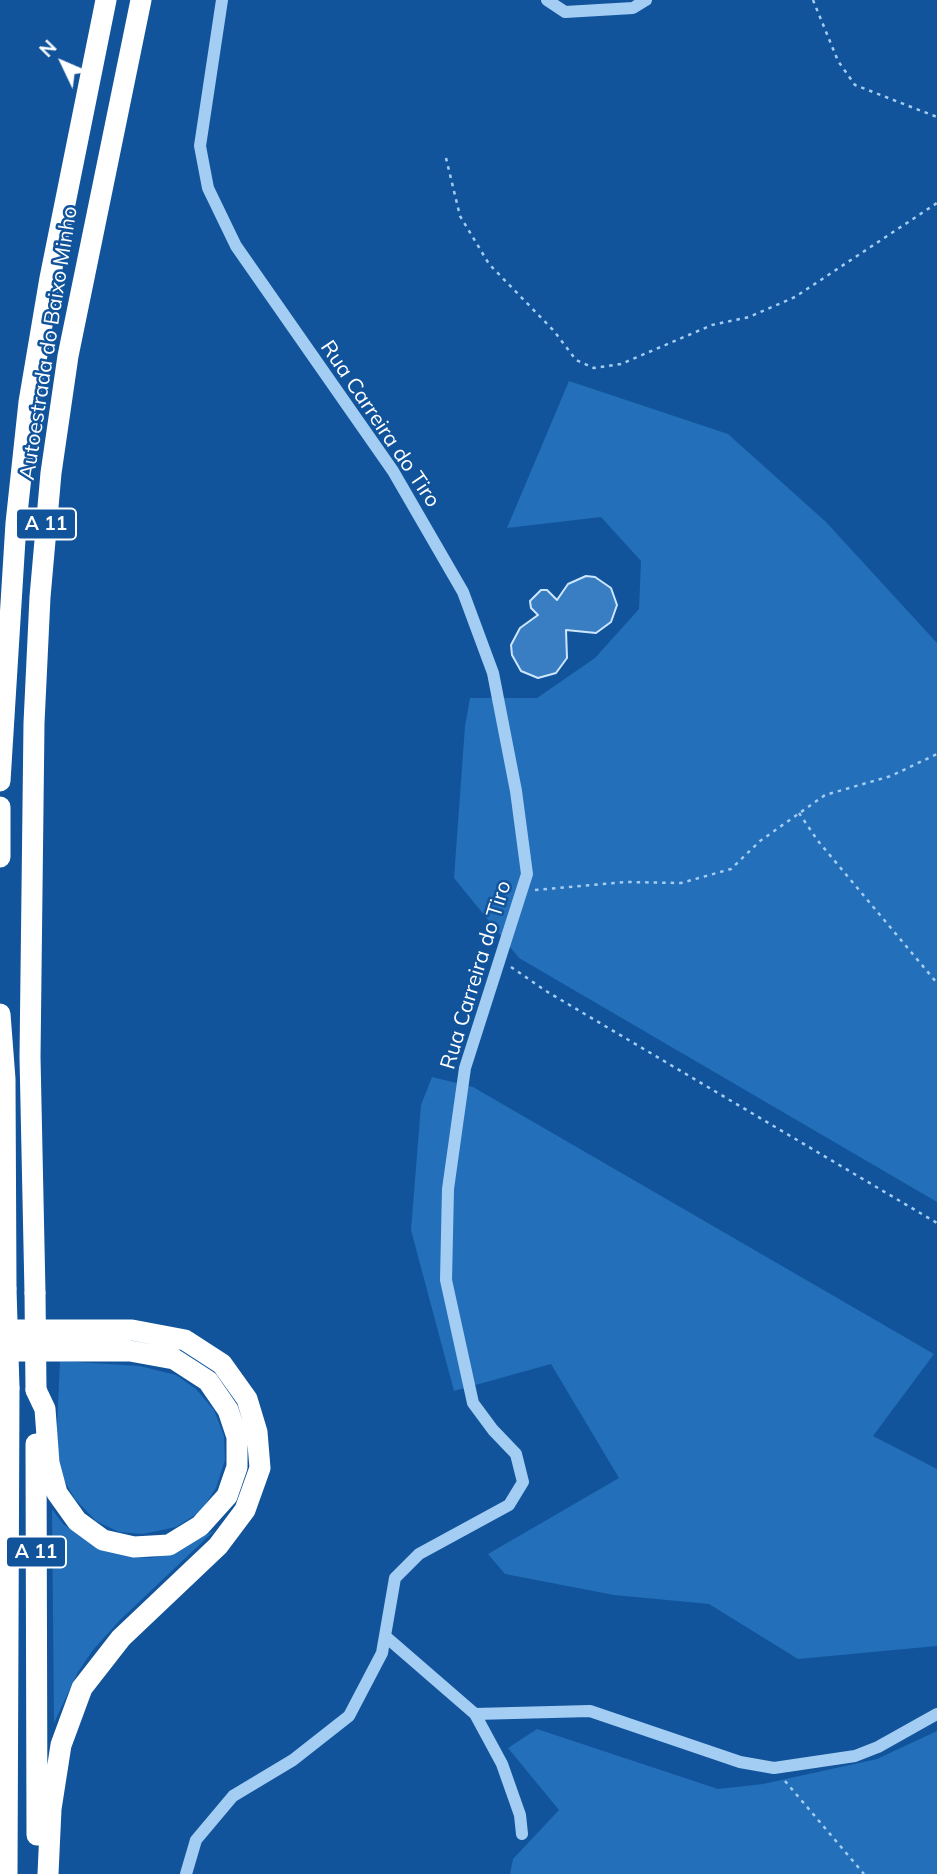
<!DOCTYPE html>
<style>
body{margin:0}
#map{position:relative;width:937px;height:1874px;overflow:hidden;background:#11549b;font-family:Mulish,sans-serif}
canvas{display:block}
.north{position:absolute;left:28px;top:28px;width:70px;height:70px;-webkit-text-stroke:5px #11549b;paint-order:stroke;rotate:314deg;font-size:19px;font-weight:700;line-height:28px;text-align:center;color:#fff}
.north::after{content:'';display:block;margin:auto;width:24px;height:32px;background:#fff;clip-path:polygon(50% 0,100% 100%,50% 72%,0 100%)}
</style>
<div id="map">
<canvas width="937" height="1874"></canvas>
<div class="north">N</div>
</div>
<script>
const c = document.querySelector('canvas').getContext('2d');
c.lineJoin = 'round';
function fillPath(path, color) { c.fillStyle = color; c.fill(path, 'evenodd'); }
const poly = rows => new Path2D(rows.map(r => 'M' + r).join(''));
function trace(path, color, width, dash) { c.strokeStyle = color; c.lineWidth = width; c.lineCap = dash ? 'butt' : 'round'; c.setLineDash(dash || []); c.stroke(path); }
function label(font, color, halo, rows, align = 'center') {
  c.font = font + ' Mulish,sans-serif'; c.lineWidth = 5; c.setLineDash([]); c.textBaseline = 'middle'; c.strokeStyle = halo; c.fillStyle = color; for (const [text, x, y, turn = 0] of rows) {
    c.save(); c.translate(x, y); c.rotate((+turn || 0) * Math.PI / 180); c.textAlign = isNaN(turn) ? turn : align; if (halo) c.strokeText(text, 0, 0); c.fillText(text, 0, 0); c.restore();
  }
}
const green = poly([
 [569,381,728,434,826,522,937,643,937,1202,519,958,454,878,465,726,470,698,537,698,595,658,639,609,641,561,601,517,507,528],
 [432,1077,473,1087,934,1354,873,1436,937,1469,937,1646,798,1659,709,1604,614,1595,505,1574,488,1554,619,1478,551,1364,454,1391,411,1230,421,1105],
 [60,1361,140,1366,176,1375,196,1389,214,1410,224,1436,225,1460,216,1488,200,1512,176,1527,143,1534,119,1532,96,1521,75,1499,62,1477,56,1451],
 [52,1509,63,1524,96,1547,134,1557,151,1558,170,1554,215,1530,120,1620,93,1650,78,1672,54,1723],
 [537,1729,718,1789,763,1784,877,1759,937,1731,937,1874,510,1874,513,1859,559,1810,508,1748]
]);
const building = poly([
 [586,576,595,577,611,588,617,605,611,622,596,633,566,630,567,658,556,673,538,678,521,671,512,655,511,645,520,628,538,615,531,608,530,601,541,590,547,590,557,600,568,584,586,576]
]);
const path = poly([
 [813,0,838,61,855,85,937,117],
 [446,158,460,216,489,264,554,331,576,360,594,368,621,364,712,325,749,317,795,297,937,203],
 [799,813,818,841,937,983],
 [535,890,626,882,681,883,731,869,760,841,825,795,891,776,937,754],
 [511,967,546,991,937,1223],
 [785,1781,864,1874]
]);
const minor = poly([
 [547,0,565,12,633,8,646,0],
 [385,1636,475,1714,590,1711,740,1762,774,1768,855,1756,878,1747,937,1714],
 [475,1714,502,1764,520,1815,522,1834],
 [186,1874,196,1840,233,1796,293,1760,349,1716,382,1653,395,1578,419,1554,509,1505,523,1482,516,1454,493,1430,473,1403,446,1280,448,1189,465,1068,527,874,516,791,493,673,463,592,393,471,236,246,208,188,200,146,222,0]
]);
const highway = poly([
 [0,781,16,523,29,402,50,278,106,0],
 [0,807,0,857],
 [0,1014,5,1079,6,1289],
 [35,1293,30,1057,34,723,40,597,51,473,68,356,141,0],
 [0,1330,132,1330,185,1340,222,1364,247,1399,257,1432,260,1468,245,1510,218,1546,121,1638,82,1688,61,1745,51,1809,48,1874],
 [0,1351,130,1351,174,1359,208,1381,228,1410,237,1437,237,1467,227,1496,200,1526,169,1545,134,1547,103,1540,77,1521,57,1493,49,1463,45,1409,36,1390],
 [36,1444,37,1835],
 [7,1874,9,1388]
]);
const highwayBridge = poly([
 [6,1289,9,1388],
 [35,1293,36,1390]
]);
const shields = [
 [46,524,60],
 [36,1552,60]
];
const shieldNames = [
 ["A 11",46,524],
 ["A 11",36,1552]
];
const streetNames = [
 ["Autoestrada do Baixo Minho",49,343,-81],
 ["Rua Carreira do Tiro",380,424,56],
 ["Rua Carreira do Tiro",476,975,-73]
];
fillPath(green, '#236fb9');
fillPath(building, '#397ec2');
trace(building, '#cde6fe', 2);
trace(path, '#a4cdf4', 2.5, [3.5, 5]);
trace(minor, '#a4cdf4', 12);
trace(highway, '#fff', 21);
trace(highwayBridge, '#fff', 21);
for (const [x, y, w] of shields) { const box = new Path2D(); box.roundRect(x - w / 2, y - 15.5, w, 31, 5); c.fillStyle = '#11549b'; c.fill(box); trace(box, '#fff', 2); }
label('bold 19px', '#fff', null, shieldNames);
label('21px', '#fff', '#11549b', streetNames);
</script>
